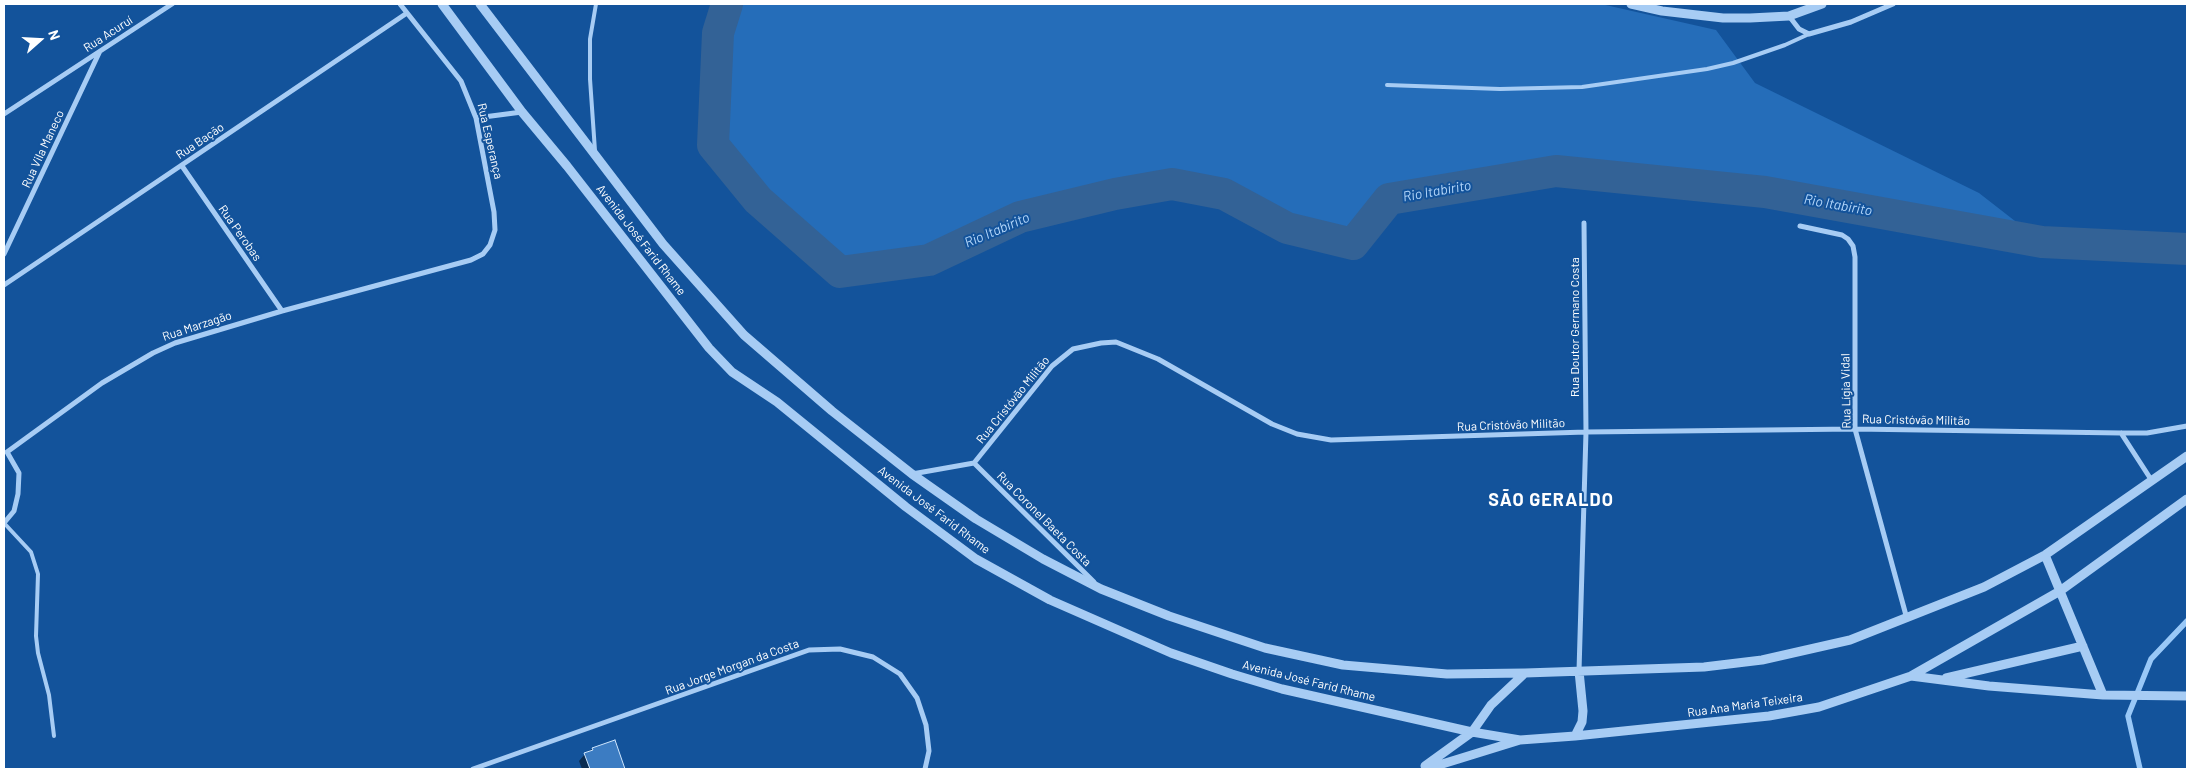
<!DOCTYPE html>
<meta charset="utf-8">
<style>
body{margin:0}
#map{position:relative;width:2191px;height:773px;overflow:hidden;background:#13539b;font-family:Barlow,sans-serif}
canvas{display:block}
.frame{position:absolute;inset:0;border:5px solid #fff;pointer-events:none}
.north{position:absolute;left:15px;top:15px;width:50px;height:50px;-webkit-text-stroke:4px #13539b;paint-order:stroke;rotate:71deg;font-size:14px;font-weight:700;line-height:20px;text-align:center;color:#fff}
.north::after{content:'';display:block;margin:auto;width:18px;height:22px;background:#fff;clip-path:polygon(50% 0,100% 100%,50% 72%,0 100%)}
</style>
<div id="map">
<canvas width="2191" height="773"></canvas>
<div class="frame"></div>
<div class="north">N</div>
</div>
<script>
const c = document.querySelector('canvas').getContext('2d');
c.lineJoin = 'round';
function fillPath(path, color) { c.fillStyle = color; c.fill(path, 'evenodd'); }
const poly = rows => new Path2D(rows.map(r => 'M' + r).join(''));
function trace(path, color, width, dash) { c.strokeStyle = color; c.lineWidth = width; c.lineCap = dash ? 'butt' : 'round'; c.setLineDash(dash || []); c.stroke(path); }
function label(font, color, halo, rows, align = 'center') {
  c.font = font + ' Barlow,sans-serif'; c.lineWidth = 4; c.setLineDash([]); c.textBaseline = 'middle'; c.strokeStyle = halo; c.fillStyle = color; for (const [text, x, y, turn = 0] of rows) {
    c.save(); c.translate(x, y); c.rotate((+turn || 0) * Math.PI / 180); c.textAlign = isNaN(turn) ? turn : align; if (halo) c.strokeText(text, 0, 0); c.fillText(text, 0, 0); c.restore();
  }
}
const green = poly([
 [727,4,1601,4,1716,30,1755,83,1979,193,2042,242,1765,192,1556,171,1389,199,1353,244,1287,228,1224,194,1172,184,1115,194,1020,217,929,260,840,272,758,200,713,145,718,33]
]);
const shadow = poly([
 [614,741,624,769,582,769,579,761,585,754,592,749]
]);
const stream = poly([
 [2140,769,2128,716,2151,659,2187,621]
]);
const river = poly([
 [727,4,718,33,713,145,758,200,840,272,929,260,1020,217,1115,194,1172,184,1224,194,1287,228,1353,244,1389,199,1556,171,1765,192,2042,242,2187,249]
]);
const building = poly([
 [615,740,625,769,590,769,584,753,593,750,592,748,615,740]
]);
const service = poly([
 [1387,85,1500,89,1582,87,1707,69,1733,63,1785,45,1809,34],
 [595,151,590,79,590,39,596,4],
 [4,523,31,552,38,574,36,636,38,653,49,695,54,736]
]);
const minor = poly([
 [1789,16,1799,29,1809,34,1851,22,1893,4],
 [4,114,172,4],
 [476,118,522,112],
 [182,166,282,311],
 [1800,226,1842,235,1848,239,1853,246,1855,257,1855,429,1907,619],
 [4,254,100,51],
 [4,285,407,13],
 [2121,433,2152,481],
 [7,452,102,383,153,353,175,343,282,311,471,260,483,254,490,245,495,230,494,212,476,118,461,81,400,4],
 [974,463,1094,582],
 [912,474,974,463,1052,366,1073,349,1101,343,1116,342,1158,359,1272,424,1297,434,1331,440,1586,432,1855,429,2121,433,2147,433,2187,426],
 [4,523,14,511,18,494,19,473,7,452],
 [1579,671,1586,432,1584,223],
 [473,769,809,650,840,649,873,657,900,674,917,698,926,725,929,751,925,769]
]);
const tertiary = poly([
 [442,4,522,112,567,166,709,348,732,372,777,402,906,507,976,559,1050,600,1171,653,1232,674,1282,689,1472,732,1520,740],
 [480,4,663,244,744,335,832,411,912,474,976,519,1043,559,1101,589,1169,616,1265,648,1343,665,1447,674,1525,673,1704,667,1762,660,1850,640,1984,587,2045,555,2187,456],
 [1631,4,1662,11,1723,18,1750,18,1789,16,1822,4],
 [2045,555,2103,695],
 [1911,676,2060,591,2187,499],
 [1946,678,2083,646],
 [1575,736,1582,722,1583,711,1579,671],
 [1425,766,1472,732,1491,705,1525,673],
 [1426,769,1520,740,1575,736,1769,716,1819,707,1911,676,1989,686,2103,695,2187,696]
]);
const streetNames = [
 ["Rua Acuruí",108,34,-33],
 ["Rua Bação",200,141,-34],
 ["Rua Esperança",490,141,77],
 ["Rua Vila Maneco",43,149,-65],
 ["Rua Perobas",240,233,55],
 ["Avenida José Farid Rhame",641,240,52],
 ["Rua Marzagão",197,326,-18],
 ["Rua Doutor Germano Costa",1575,327,-90],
 ["Rua Lígia Vidal",1846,391,-91],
 ["Rua Cristóvão Militão",1013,400,-51],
 ["Rua Cristóvão Militão",1916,420,1],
 ["Rua Cristóvão Militão",1511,425,-2],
 ["Avenida José Farid Rhame",934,510,37],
 ["Rua Coronel Baeta Costa",1044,519,45],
 ["Rua Jorge Morgan da Costa",732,667,-20],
 ["Avenida José Farid Rhame",1309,681,14],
 ["Rua Ana Maria Teixeira",1745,705,-8]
];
const waterNames = [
 ["Rio Itabirito",1437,191,-10],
 ["Rio Itabirito",1838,205,10],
 ["Rio Itabirito",997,230,-23]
];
const districtNames = [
 ["SÃO GERALDO",1551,500]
];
fillPath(green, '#256db9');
fillPath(shadow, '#0007');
trace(stream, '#99c8f7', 5.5);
trace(river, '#336296', 32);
fillPath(building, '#3c7cc2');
trace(building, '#cfe6fd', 1);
trace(service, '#a7ccf4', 4);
trace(minor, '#a7ccf4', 5);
trace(tertiary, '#a7ccf4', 9);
label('12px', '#fff', '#13539b', streetNames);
label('italic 14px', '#b3d6fa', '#13539b', waterNames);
c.letterSpacing = '1px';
label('bold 18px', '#fff', '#13539b', districtNames);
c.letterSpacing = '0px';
</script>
